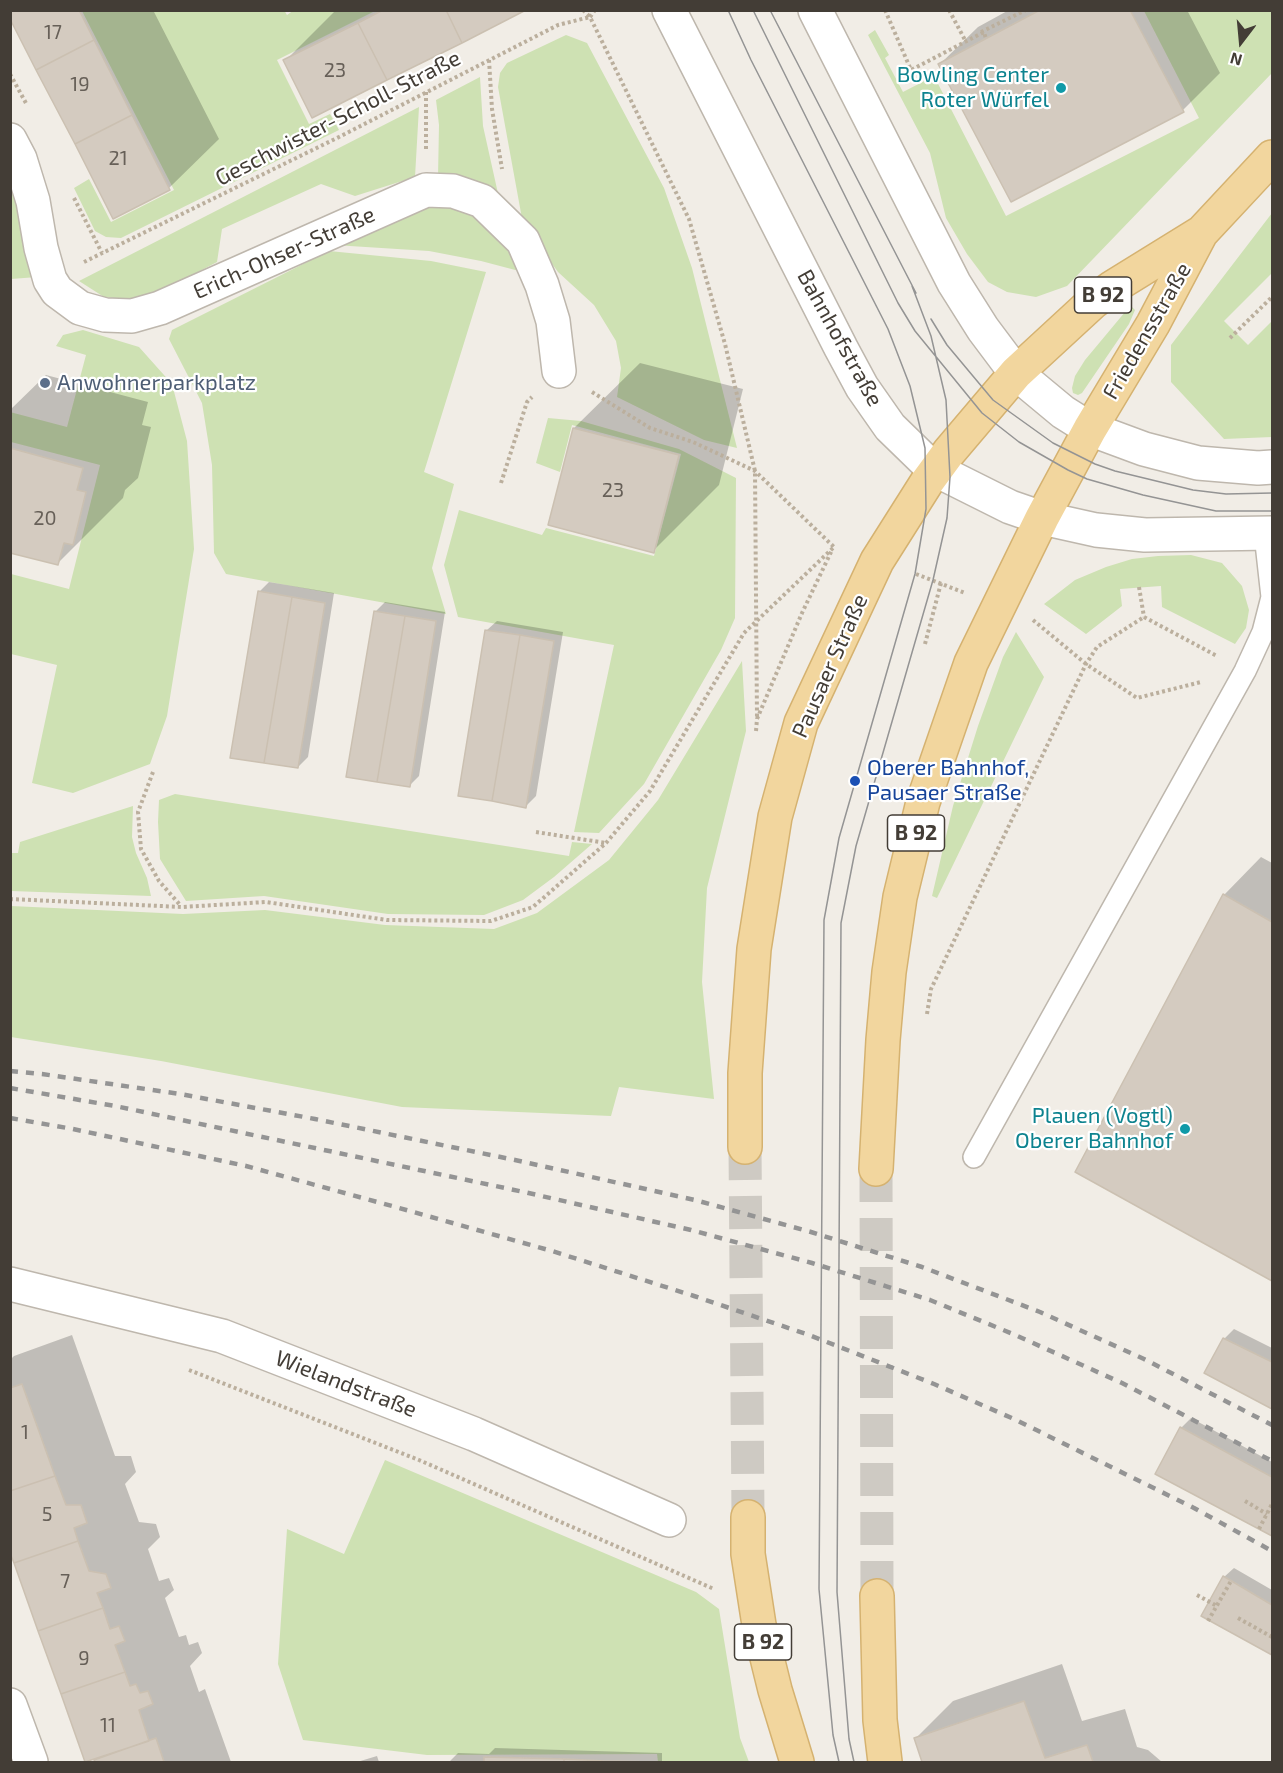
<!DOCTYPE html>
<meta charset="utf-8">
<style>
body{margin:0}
#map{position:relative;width:1283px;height:1773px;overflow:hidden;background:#f1ede6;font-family:"Exo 2",sans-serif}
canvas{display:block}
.frame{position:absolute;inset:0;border:12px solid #433d36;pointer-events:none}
.north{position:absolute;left:1211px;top:12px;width:60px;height:60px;-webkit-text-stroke:4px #fff;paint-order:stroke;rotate:196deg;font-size:16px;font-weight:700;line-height:24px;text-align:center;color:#433d36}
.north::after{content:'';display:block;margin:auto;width:21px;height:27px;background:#433d36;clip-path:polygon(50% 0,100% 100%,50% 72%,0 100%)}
</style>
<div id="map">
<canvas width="1283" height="1773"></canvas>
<div class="frame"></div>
<div class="north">N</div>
</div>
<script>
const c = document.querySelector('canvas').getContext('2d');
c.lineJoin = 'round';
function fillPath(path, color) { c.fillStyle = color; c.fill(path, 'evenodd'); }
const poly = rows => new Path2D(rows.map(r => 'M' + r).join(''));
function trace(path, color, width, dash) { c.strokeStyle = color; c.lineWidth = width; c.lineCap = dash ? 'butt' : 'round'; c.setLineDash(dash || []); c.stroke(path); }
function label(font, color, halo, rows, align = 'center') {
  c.font = font + ' "Exo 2",sans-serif'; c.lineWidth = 4.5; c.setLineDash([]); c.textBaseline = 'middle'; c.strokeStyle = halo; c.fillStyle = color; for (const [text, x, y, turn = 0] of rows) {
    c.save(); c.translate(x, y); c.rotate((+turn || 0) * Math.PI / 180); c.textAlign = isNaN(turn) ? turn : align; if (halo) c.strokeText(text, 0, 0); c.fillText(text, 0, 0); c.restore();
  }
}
const green = poly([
 [284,10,287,15,294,10,375,11,277,60,309,124,330,114,339,130,121,238,106,237,95,231,74,188,89,179,111,222,174,190,82,11],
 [1144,11,1272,11,1272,73,1067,286,1036,297,1007,292,988,282,967,254,946,218,930,153,868,35,875,30,889,55,885,58,903,92,934,76,1006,216,1199,118],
 [566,35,587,43,664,188,692,268,737,448,704,440,617,397,621,368,616,341,594,305,558,272,523,224,498,87,500,73,507,63],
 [480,77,483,126,499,198,438,177,439,125,436,100],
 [419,107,415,177,355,196,321,184,222,229,217,262,143,301,104,297,79,281],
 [10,181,37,277,11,279],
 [441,202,470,211,509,249,519,271,481,261,429,251,334,245],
 [1272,213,1272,273,1224,321,1248,345,1272,321,1272,437,1224,439,1171,382,1171,345],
 [329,251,431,261,486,272,424,472,454,484,432,568,446,614,226,574,214,553,212,465,202,403,169,339,172,330],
 [1132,307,1135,310,1129,324,1082,393,1078,395,1073,393,1072,388,1075,376,1085,360,1125,312],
 [83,330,139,347,172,384,187,441,194,549,167,716,150,764,73,793,32,783,57,665,11,654,11,574,69,589,100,465,11,442,10,412,67,427,86,355,56,346,63,335],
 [548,418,581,421,679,449,736,478,735,618,721,650,644,784,599,833,574,832,614,645,458,617,444,565,459,510,542,535,546,528,654,556,681,454,572,425,560,472,536,463],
 [1191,555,1222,563,1242,586,1249,610,1246,628,1235,644,1162,607,1161,586,1120,589,1122,606,1086,634,1044,604,1075,580,1106,567,1132,559,1158,556],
 [1016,632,1044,677,937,898,932,896,953,806,978,726,1003,657],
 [742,661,746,731,707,888,702,982,714,1099,619,1087,611,1116,402,1107,161,1061,11,1037,11,906,183,914,265,910,385,925,494,929,537,913,609,860,658,800],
 [175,794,569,856,572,842,592,844,554,877,523,900,484,915,388,914,264,896,186,901,160,859,158,822,159,800],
 [133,806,132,837,136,853,147,878,151,896,11,891,11,853,18,853,20,842],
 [385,1460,696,1592,719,1609,740,1738,749,1762,658,1762,657,1754,427,1755,303,1740,278,1664,287,1529,344,1554]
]);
const shadow = poly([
 [10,10,153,10,219,139,169,188,114,217],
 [336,10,523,10,285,61],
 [1009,10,1187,10,1220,73,1183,110,940,64,978,27],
 [640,363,743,389,719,485,653,551,550,524,574,428],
 [46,375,148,402,142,425,151,427,138,478,125,490,123,498,57,564,10,552,10,410],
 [269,582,334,593,308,757,298,767,259,592],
 [385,602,445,612,419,776,409,786,375,612],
 [497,621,563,632,536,796,526,806,487,630],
 [1261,857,1272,863,1272,1279,1077,1171,1224,895],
 [1234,1329,1272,1348,1272,1407,1262,1401,1224,1339],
 [72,1335,115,1456,131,1456,136,1472,125,1484,139,1522,156,1524,160,1537,148,1549,159,1581,169,1578,174,1590,165,1598,179,1637,186,1635,189,1645,198,1642,202,1653,190,1666,199,1692,205,1689,231,1762,97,1762,10,1550,10,1360,14,1356],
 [1191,1418,1272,1462,1272,1535,1157,1473,1181,1428],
 [1234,1568,1272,1590,1272,1654,1262,1648,1224,1577],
 [1062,1664,1082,1721,1125,1709,1137,1747,1148,1750,1162,1762,924,1762,916,1738,953,1701],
 [495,1748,662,1753,662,1762,449,1762,458,1753,489,1754],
 [377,1756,379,1762,357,1762]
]);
const building = poly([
 [10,10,79,10,94,40,36,70,10,19,10,10],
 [383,10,446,10,462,43,387,80,358,23,383,10],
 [446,10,526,10,462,43,446,10],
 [1040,10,1130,10,1184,112,1011,202,938,64,1040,10],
 [358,23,387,80,312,118,283,60,358,23],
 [94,40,132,115,75,144,36,70,94,40],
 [132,115,170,190,113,219,75,144,132,115],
 [573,428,679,455,654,553,548,525,573,428],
 [10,448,83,468,77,490,86,492,73,545,64,543,58,565,10,553,10,448],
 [258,591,292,597,264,763,230,758,258,591],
 [292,597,325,603,298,768,264,763,292,597],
 [374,611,405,616,377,782,346,777,374,611],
 [405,616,436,621,410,787,377,782,405,616],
 [485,630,520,635,492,801,458,796,485,630],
 [520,635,554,641,526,808,492,801,520,635],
 [1223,894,1272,922,1272,1281,1075,1172,1223,894],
 [1223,1338,1272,1362,1272,1409,1204,1373,1223,1338],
 [22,1384,55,1476,10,1491,10,1388,22,1384],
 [1180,1427,1272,1477,1272,1536,1155,1474,1180,1427],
 [55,1476,66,1505,81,1505,87,1523,74,1528,78,1541,14,1563,10,1553,10,1491,55,1476],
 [78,1541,89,1571,106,1574,111,1588,97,1593,103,1608,38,1631,14,1563,78,1541],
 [1223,1576,1272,1605,1272,1655,1201,1616,1223,1576],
 [103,1608,110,1629,119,1626,125,1641,115,1645,125,1672,61,1694,38,1631,103,1608],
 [125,1672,130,1686,136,1684,140,1693,148,1691,153,1704,139,1710,149,1741,85,1762,61,1694,125,1672],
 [1024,1701,1045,1758,1087,1745,1093,1762,922,1762,914,1738,1024,1701],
 [156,1738,164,1762,95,1762,94,1760,156,1738],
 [484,1757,564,1759,564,1762,484,1762,484,1757],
 [564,1759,603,1761,602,1762,564,1762,564,1759],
 [603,1761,653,1762,602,1762,603,1761]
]);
const primaryTunnel = poly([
 [745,1147,748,1517],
 [876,1169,877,1596]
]);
const path = poly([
 [583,10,590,17,689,219,725,344,755,471,757,719],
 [885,10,911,70,984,32,986,39],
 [949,10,965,40,967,40],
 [590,17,595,10],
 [981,32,1026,10],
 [489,60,492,109,502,169],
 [10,74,27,105],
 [426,92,426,152],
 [74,198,102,253],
 [84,262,339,137,558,25,590,17],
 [1230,338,1272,297],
 [592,392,650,428,693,442,755,471,834,547],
 [501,483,527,402,532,397],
 [916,574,965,593],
 [1139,587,1144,617],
 [1144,617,1217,656],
 [1033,620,1086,664,1137,698,1201,682],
 [925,644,941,583],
 [756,731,757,719,802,613,832,550],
 [153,772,138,812,141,849,159,881,181,906],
 [536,832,606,843],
 [10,899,182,907,266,902,387,920,491,921,533,907,606,843,650,791,744,633,834,547],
 [927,1014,931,989,1086,664,1097,647,1144,617],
 [189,1370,419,1460,714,1589],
 [1245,1501,1267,1514],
 [1259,1529,1272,1504],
 [1197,1595,1217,1606],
 [1238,1618,1272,1637],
 [1208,1621,1231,1581]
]);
const service = poly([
 [974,1157,1245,671,1263,632,1272,597,1265,534]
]);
const minor = poly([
 [10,140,20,159,33,201,41,248,50,280,57,291,80,308,105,315,132,316,160,308,426,190,453,191,482,201,523,241,542,285,553,321,559,371],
 [1090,429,1144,449,1198,463,1258,468,1272,467],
 [1042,518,1096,530,1145,535,1272,533],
 [10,1284,222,1336,474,1434,669,1520],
 [10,1705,31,1762]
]);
const tertiary = poly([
 [669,10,841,348,862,387,890,427,925,461,950,477,1010,507,1042,518],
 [815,10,954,283,983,329,1016,373,1063,412,1090,429]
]);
const primary = poly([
 [745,1147,745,1073,754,949,775,817,801,723,877,561,927,482,949,452,1016,373,1093,302,1113,287,1202,232,1272,157],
 [876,1169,883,1040,889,972,900,897,923,802,971,663,1042,518,1090,429,1153,324,1201,233],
 [748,1517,748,1554,759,1625,775,1690,797,1762],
 [877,1596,880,1720,885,1762]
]);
const tram = poly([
 [728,10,751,60,888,329,910,386,925,448,926,509,915,574,839,838,824,920,819,1589,833,1735,839,1762],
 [753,10,898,303,915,331,982,413,1019,442,1068,470,1087,479,1143,495,1216,511,1272,511],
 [770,10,916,293],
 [931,319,947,345,993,400,1053,443,1095,464,1115,471,1148,479,1193,490,1226,494,1272,493],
 [854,1762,849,1739,837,1592,841,923,856,846,933,580,947,518,950,477,946,400,931,336,912,286]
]);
const rail = poly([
 [10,1071,42,1074,180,1094,315,1119,515,1160,695,1200,811,1232,922,1267,1040,1312,1144,1359,1272,1425],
 [10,1088,115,1106,524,1192,691,1230,812,1263,930,1300,1013,1334,1122,1383,1272,1461],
 [10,1118,73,1129,246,1166,392,1206,552,1251,694,1296,809,1335,934,1384,1014,1419,1194,1508,1272,1551]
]);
const markers = [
 [1061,88,6,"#0f9aa8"],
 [45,383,6,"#5c6f8a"],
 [855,781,6,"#1a4fb4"],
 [1185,1129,6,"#0f9aa8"]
];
const numberNames = [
 ["17",53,32],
 ["23",335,70],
 ["19",80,84],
 ["21",118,158],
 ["23",613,490],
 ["20",45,518],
 ["1",25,1432],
 ["5",47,1514],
 ["7",65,1581],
 ["9",84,1658],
 ["11",108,1725]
];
const shields = [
 [1103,295,57],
 [916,833,57],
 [763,1642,57]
];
const shieldNames = [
 ["B 92",1103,295],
 ["B 92",916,833],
 ["B 92",763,1642]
];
const cultureNames = [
 ["Bowling Center",1049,75],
 ["Roter Würfel",1049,100],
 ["Plauen (Vogtl)",1173,1116],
 ["Oberer Bahnhof",1173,1141]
];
const streetNames = [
 ["Geschwister-Scholl-Straße",338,118,-27],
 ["Erich-Ohser-Straße",284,253,-24],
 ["Friedensstraße",1147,331,-60],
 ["Bahnhofstraße",840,338,61],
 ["Pausaer Straße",830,666,-66],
 ["Wielandstraße",346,1384,21]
];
const serviceNames = [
 ["Anwohnerparkplatz",57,383]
];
const transitNames = [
 ["Oberer Bahnhof,",867,768],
 ["Pausaer Straße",867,793]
];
fillPath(green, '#cee1b3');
fillPath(shadow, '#0003');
fillPath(building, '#d4cbc0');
trace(building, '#cbc0b1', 1.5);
trace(primaryTunnel, '#cecac3', 33, [33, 16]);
trace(service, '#beb7ad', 24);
trace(minor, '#beb7ad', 36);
trace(tertiary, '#beb7ad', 36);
trace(primary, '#d5b270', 36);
trace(path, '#bbaf9d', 4, [3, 3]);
trace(service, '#fff', 21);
trace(minor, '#fff', 33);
trace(tertiary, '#fff', 33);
trace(primary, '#f2d69e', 33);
trace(tram, '#949494', 1.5);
trace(rail, '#949494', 4.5, [8, 8]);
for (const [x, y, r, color] of markers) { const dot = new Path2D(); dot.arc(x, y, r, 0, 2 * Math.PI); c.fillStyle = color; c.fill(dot); trace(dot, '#fff', 2); }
label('20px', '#676058', null, numberNames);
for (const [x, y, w] of shields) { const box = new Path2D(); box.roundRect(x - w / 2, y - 18, w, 36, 4.5); c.fillStyle = '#fff'; c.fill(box); trace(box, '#433d36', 1.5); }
label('bold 21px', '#433d36', null, shieldNames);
label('22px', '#0d838f', '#fff', cultureNames, 'right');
label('22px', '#433d36', '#fff', streetNames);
label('22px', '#4e5e75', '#fff', serviceNames, 'left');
label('22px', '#164399', '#fff', transitNames, 'left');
</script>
